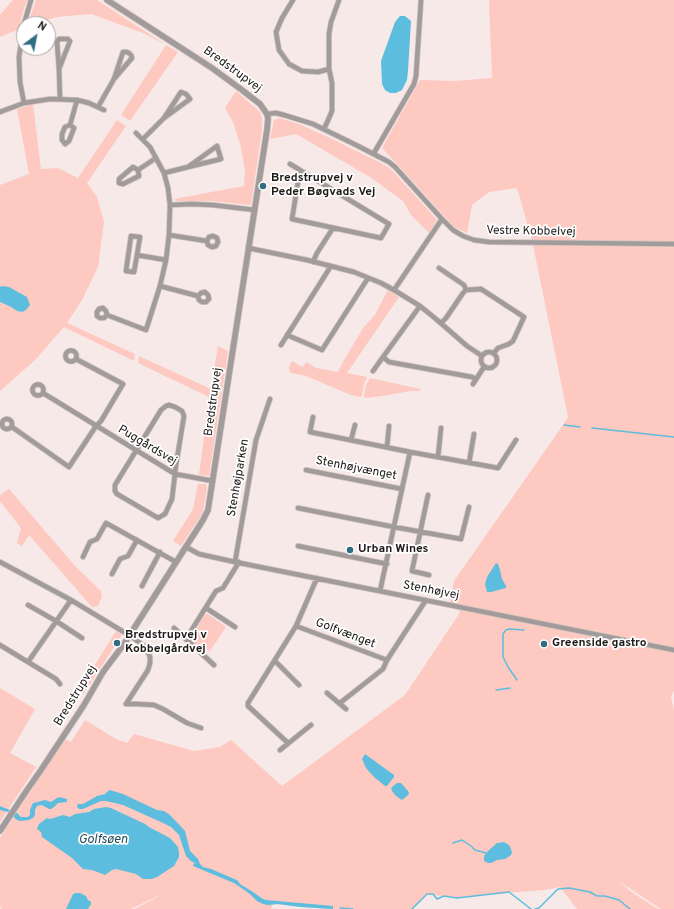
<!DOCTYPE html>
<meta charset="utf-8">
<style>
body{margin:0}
#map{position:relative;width:674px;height:909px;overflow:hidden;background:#f7e9e7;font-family:Overpass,sans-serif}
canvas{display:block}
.north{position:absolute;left:16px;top:16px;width:40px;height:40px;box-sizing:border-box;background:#fff;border:1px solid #a5a3a3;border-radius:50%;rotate:32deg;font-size:11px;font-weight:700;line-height:16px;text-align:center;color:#1e1918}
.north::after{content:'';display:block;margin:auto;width:14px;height:18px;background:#2f6d83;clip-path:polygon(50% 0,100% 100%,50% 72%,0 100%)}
</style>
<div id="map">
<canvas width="674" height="909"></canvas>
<div class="north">N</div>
</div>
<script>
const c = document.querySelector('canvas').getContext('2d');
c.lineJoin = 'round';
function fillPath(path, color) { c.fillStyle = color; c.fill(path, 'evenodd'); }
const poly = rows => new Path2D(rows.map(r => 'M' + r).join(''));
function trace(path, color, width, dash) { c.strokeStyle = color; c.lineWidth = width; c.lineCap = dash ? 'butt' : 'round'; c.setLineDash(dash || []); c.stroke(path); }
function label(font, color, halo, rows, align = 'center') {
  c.font = font + ' Overpass,sans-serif'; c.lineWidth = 3.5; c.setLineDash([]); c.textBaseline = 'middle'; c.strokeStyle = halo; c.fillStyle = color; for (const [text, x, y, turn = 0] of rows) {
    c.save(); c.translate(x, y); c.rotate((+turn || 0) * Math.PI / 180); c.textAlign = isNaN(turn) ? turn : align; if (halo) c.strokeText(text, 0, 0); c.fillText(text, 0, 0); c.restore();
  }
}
const green = poly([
 [13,0,28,0,24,8,19,29,0,37,0,15],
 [36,0,97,0,166,45,178,52,130,121,121,115,166,45,143,33,91,14,57,17,32,24,28,24],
 [489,0,674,0,674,690,671,697,674,710,674,909,661,909,620,882,630,891,658,909,577,909,560,887,544,890,492,894,457,898,427,894,412,909,353,909,341,908,338,909,325,909,275,904,272,905,271,909,135,909,168,891,131,909,2,909,0,906,0,838,65,739,71,742,85,720,116,739,127,743,134,734,194,751,220,747,231,740,282,786,405,695,459,614,461,605,450,603,454,581,563,425,568,417,532,240,517,188,489,192,472,205,467,233,454,227,397,164,382,148,420,80,454,81,492,78],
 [236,91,260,112,262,119,262,130,251,205,210,201,176,201,174,199,244,186,245,171,241,147,233,122,225,108],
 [33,104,41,169,58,168,78,178,117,120,126,126,87,183,97,197,104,222,98,267,82,300,67,323,135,354,134,361,64,327,35,360,0,391,0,302,11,307,17,311,23,312,2,286,0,287,0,185,29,174,17,109],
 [279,118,299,124,330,138,379,162,391,169,437,220,429,233,411,215,403,201,370,177,296,134,270,139,274,120],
 [388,290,399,297,347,373,367,377,364,383,362,396,360,397,351,395,306,376,292,373,290,372,289,368,290,365,292,361,302,367,303,367,306,362,316,368,338,372,343,362,363,328,375,315],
 [218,346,228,351,222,392,209,476,199,475,209,397,138,363,139,356,211,389],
 [370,378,420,389,420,391,411,391,382,396,365,398,364,396,366,385],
 [198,484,206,484,207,487,204,507,202,514,181,546,173,541,193,509],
 [9,489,76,567,101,591,102,596,98,606,92,607,29,535,22,546,17,543,21,528,0,501,0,495],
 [205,614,208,614,226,627,210,651,205,649,202,650,192,641,191,637],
 [116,631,122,635,84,693,80,693,78,692],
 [0,688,35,709,10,753,36,767,0,822]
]);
const water = poly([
 [400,16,405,16,411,21,408,71,407,80,402,90,396,93,390,93,385,90,382,84,381,61,395,22],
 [2,286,9,287,27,297,30,305,26,310,22,312,17,311,11,307,0,302,0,287],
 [496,563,498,564,500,570,502,579,506,586,506,588,491,592,487,592,485,584,487,577],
 [365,754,394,775,394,777,387,786,385,786,374,777,366,768,362,759],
 [397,783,401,783,408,791,409,793,408,795,402,800,396,796,392,791,391,788],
 [110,790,123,794,157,810,164,811,170,815,185,831,190,851,198,859,200,864,203,867,211,869,232,878,237,880,240,884,253,892,263,899,266,900,333,906,333,909,300,907,278,904,268,905,263,904,257,901,250,894,234,883,193,866,194,863,197,864,191,861,186,856,179,835,171,827,163,823,123,805,106,801,101,801,83,809,79,809,77,807,78,804,83,804,97,796,105,794,108,791],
 [59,797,67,799,67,802,58,803,54,807,51,809,49,809,42,805,37,806,35,810,35,815,33,818,29,820,20,821,17,820,8,812,0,810,0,806,17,813,21,817,28,817,30,815,30,810,33,803,45,800,51,802,57,798],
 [106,807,111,808,145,824,149,827,170,838,178,847,179,853,179,857,174,866,157,877,152,879,143,879,136,874,116,869,112,870,105,875,92,870,83,869,72,858,42,837,41,832,37,829,38,826,39,824,47,818,50,819,63,815,70,817,75,814,89,812,94,809],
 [504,842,509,845,511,849,512,853,510,856,505,859,497,860,491,863,488,863,484,861,484,856,488,851,497,843],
 [76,893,80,893,86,896,88,900,91,902,91,904,88,909,66,909,73,894]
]);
const stream = poly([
 [564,425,580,427],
 [592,428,674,437],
 [517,680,508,667,503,657,503,634,506,630,509,629,524,630],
 [496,690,510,688],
 [453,843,462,840,471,846,475,850,486,853],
 [340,908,353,909],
 [412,909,427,894,433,894,437,899,444,896,457,898,509,892,531,909],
 [535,909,539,908,558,889,569,888,590,892,597,896,605,896,619,900,630,909]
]);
const minor = poly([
 [293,0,282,18,276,32,279,50,289,64,302,71,318,72,329,69],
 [59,69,70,41,68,39,59,39,57,42,59,69,60,99],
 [24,103,20,82,19,57,24,24,31,0],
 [98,107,114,79,132,58,131,55,129,53,126,52,123,52,114,79],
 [0,112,24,103,50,99,77,100,89,103,104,110],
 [267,114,276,113,284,115,313,124,356,145,389,162,395,167,442,219,453,230,463,236,474,240,489,242,674,244],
 [70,125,74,128,69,141,65,144,62,140,62,134,65,127,70,125,77,100],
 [324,129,329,118,332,111,332,83,329,69,329,34,331,22,339,0],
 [143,139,164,118,181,92,186,94,190,99,164,118],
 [374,153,414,84,416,76,421,0],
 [290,164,300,170,389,224,381,238,292,219,300,170],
 [138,170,139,176,123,184,119,183,119,179,133,167,138,170,156,158],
 [164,173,188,167,217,146,221,159,188,167],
 [170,205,191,204,213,205,255,210],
 [169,235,207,241,209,237,213,236,217,238,218,242,216,246,212,247,208,245,207,241],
 [248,248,307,260,354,272,381,283,394,290,420,306,436,319,467,346,482,356],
 [137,255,140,237,131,236,126,271,134,272,137,255,166,260],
 [313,262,317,253,333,228],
 [439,268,464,285,466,290],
 [160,286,198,296,201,293,205,292,208,295,209,299,206,302,202,302,199,300,198,296],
 [394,290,442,219],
 [420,306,383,357,389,362,472,377,476,379],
 [107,315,104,318,100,318,97,316,97,312,99,309,103,308,106,311,107,315,146,330,160,286,166,260,169,235,170,205,168,188,164,173,156,158,150,147,136,133],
 [441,323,446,318,463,293,466,290,481,289,524,317,513,341,509,344,498,348,494,353],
 [287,335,322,350,368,278],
 [281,345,331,266],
 '65.5 356a5.5 5.5 0 1 1 11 0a5.5 5.5 0 1 1-11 0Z',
 '481 360a8 8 0 1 1 16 0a8 8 0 1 1-16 0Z',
 [373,371,383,357],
 [473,384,484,367],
 '32.5 390a5.5 5.5 0 1 1 11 0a5.5 5.5 0 1 1-11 0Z',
 [43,393,175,474,213,481],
 [169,405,175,407,182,411,184,416,176,465,172,499,165,514,158,518,117,494,115,491,115,485,161,410,166,406,169,405],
 [313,417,310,432,410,452,380,591],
 '2 424a5 5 0 1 1 10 0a5 5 0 1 1-10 0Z',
 [12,427,69,467,96,426,101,421,123,384,76,359],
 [351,440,355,425],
 [387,447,389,426],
 [410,452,498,468,516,440],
 [438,457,441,428],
 [469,463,474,434],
 [306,470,402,489],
 [428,495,412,571,429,575],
 [298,508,394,527,461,539,469,507],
 [298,546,387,564],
 [186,547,199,554,235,562,674,650],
 [83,557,90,542,97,539,106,523,176,562],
 [0,562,71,600,132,637,144,646,147,650,150,657,150,663,148,670,126,704,136,704,154,705,163,709,187,723,201,728],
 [235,562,256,440,270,399],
 [112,574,120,559,128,556,137,540],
 [142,586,160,552],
 [28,605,56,621,82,638],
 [206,608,235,627],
 [296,626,387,660,426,600],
 [174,628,214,665],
 [186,639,216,591,223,588,239,562],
 [0,645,56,679,60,684],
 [275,661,299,685],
 [28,662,71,600],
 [327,693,346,709],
 [340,703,383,669,387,660],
 [288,743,248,706,248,703,296,626,317,578],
 [280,750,311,725]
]);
const tertiary = poly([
 [0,831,27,790,41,770,84,705,103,672,124,644,203,520,208,510,267,130,268,119,267,114,260,104,242,90,212,68,107,0]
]);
const markers = [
 [263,186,4,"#2f6d83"],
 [350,550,4,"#2f6d83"],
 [117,643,4,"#2f6d83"],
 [544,644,4,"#2f6d83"]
];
const streetNames = [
 ["Bredstrupvej",232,70,36],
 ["Vestre Kobbelvej",531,232,1],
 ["Bredstrupvej",214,402,-82],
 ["Puggårdsvej",147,446,31],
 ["Stenhøjvænget",356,469,11],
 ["Stenhøjparken",239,478,-80],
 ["Stenhøjvej",431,591,11],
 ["Golfvænget",345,634,21],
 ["Bredstrupvej",76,696,-58]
];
const poiNames = [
 ["Bredstrupvej v",271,179],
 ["Peder Bøgvads Vej",271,193],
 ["Urban Wines",358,550],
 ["Bredstrupvej v",125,636],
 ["Kobbelgårdvej",125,650],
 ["Greenside gastro",552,644]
];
const waterNames = [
 ["Golfsøen",103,840]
];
fillPath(green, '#fdc9c0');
fillPath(water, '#5dbddf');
trace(stream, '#5dbddf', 1.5);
trace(minor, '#d0c4c2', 6);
trace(tertiary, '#d0c4c2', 7);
trace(minor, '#a19c9b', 4.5);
trace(tertiary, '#a19c9b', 5.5);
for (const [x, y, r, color] of markers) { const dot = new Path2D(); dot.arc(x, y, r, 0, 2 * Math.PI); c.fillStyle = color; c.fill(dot); trace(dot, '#fff', 1.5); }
label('12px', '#1e1918', '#fff', streetNames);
label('bold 12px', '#1e1918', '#fff', poiNames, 'left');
label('italic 13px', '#234d5c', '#fff', waterNames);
</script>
